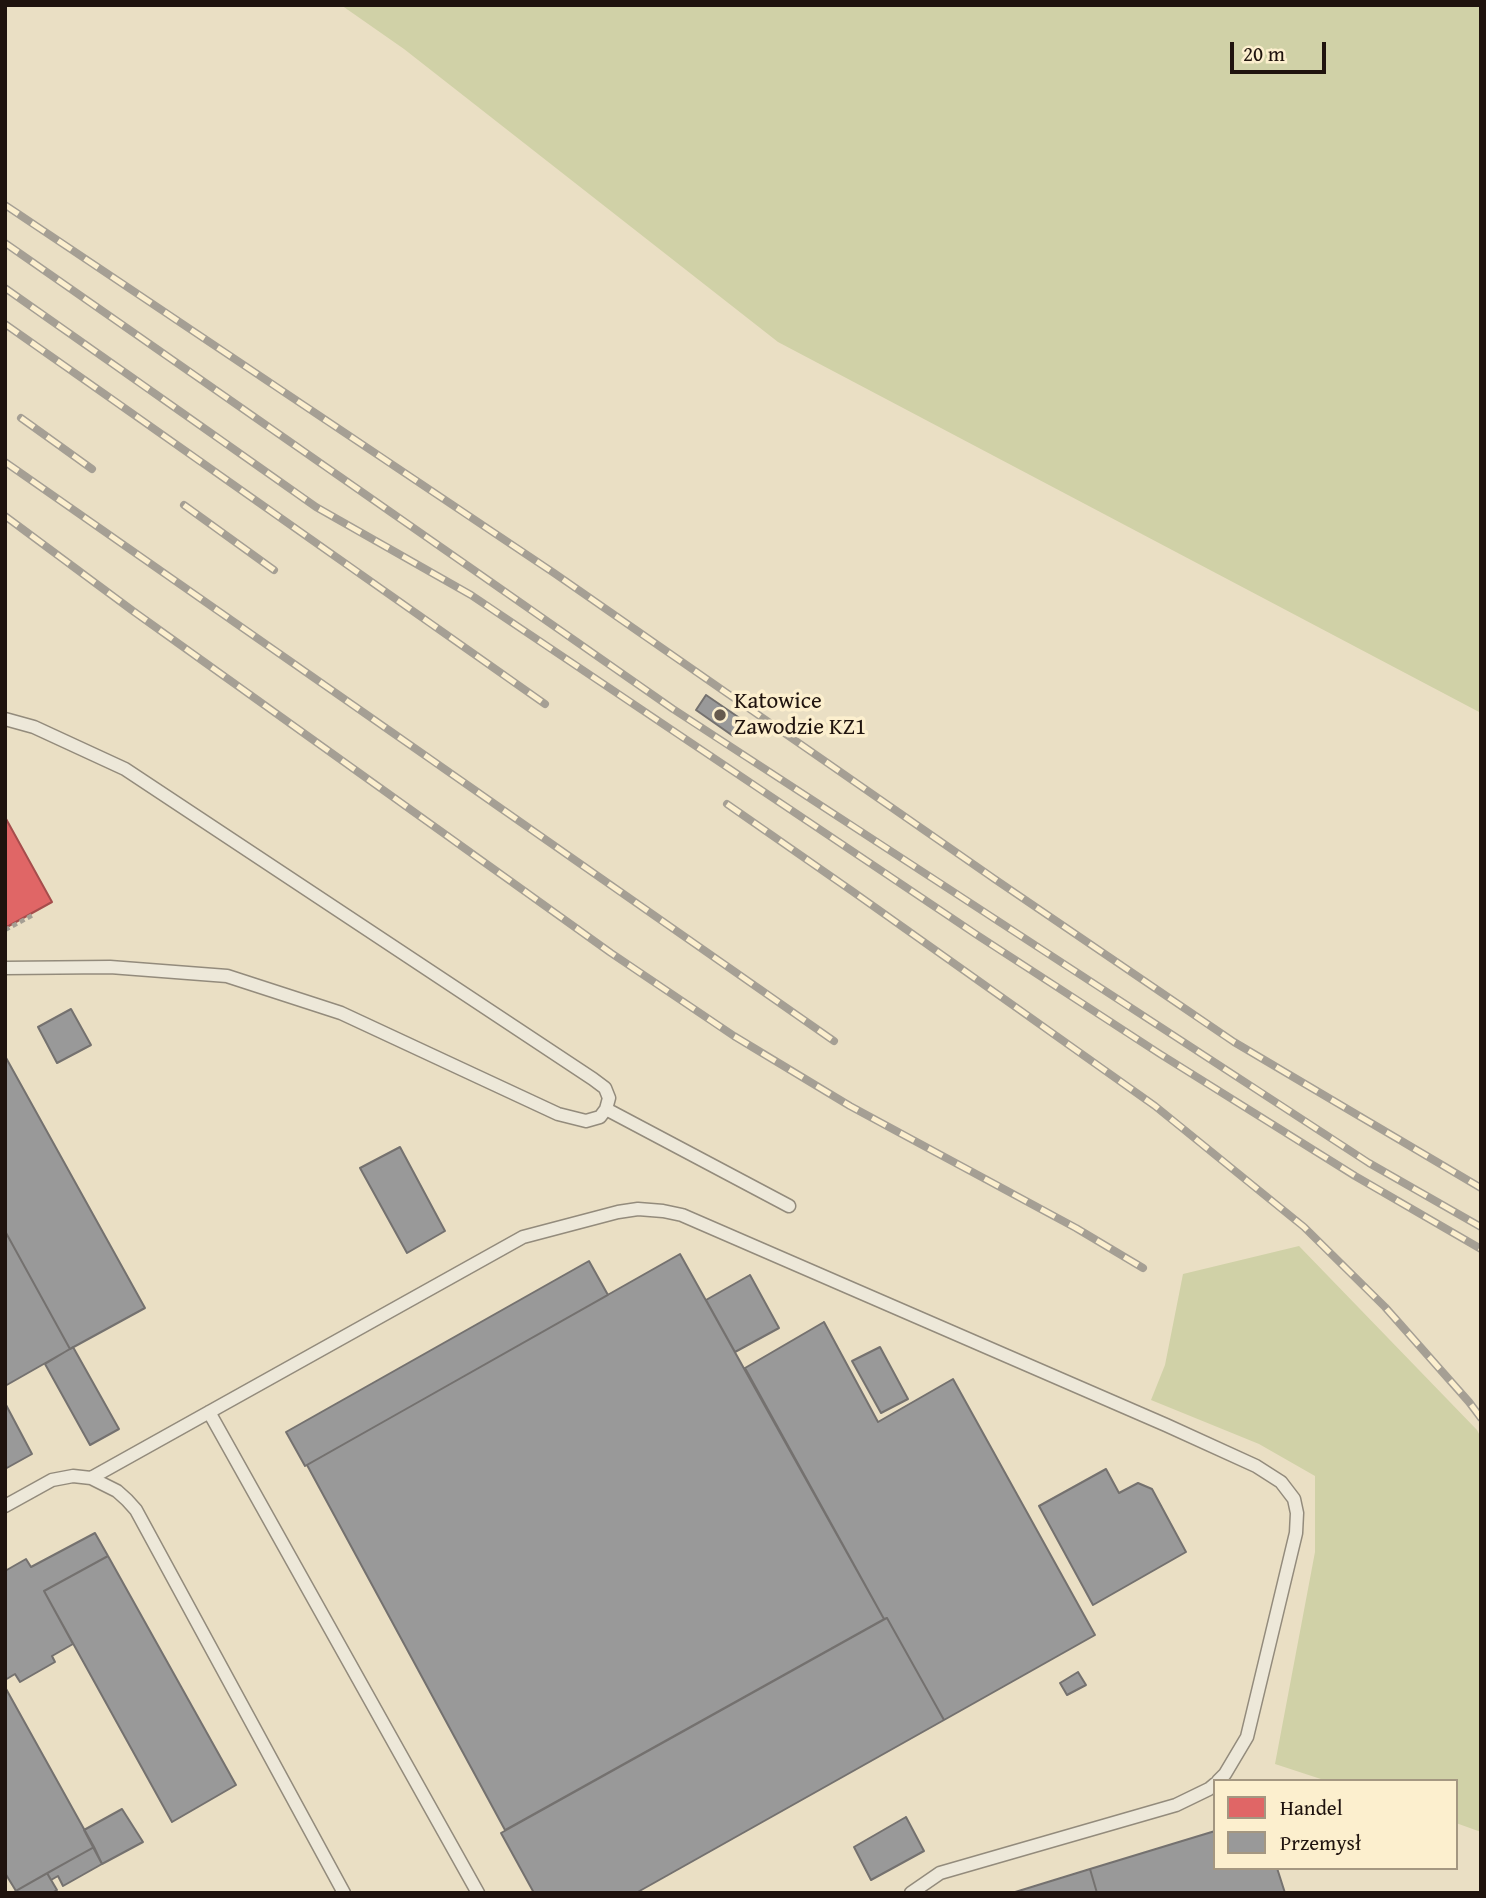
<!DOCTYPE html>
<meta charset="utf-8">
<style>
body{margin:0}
#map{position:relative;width:1486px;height:1898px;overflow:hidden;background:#eadfc4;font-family:"Gentium Book Plus",serif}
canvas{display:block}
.frame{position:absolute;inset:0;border:7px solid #1f130e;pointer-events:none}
.legend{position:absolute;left:1213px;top:1779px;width:245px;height:91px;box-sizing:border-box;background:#fcefce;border:2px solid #a49781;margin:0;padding:9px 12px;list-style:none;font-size:21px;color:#1f130e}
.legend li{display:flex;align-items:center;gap:14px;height:35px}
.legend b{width:35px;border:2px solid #a49781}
.scale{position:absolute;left:1230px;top:42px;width:96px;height:32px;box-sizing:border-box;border:4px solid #1f130e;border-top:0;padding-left:9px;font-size:21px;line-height:24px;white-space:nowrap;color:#1f130e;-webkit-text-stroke:5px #fcefce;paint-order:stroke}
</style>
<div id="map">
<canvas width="1486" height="1898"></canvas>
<div class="frame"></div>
<ul class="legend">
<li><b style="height:19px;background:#e06666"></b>Handel</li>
<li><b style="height:19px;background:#999"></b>Przemysł</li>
</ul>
<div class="scale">20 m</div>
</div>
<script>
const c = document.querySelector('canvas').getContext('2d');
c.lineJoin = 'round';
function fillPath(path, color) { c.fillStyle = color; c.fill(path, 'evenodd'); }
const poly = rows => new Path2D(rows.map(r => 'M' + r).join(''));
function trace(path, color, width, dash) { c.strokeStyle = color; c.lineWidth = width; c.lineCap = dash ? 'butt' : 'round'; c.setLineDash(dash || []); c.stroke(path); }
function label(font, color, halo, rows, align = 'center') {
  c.font = font + ' "Gentium Book Plus",serif'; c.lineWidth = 7; c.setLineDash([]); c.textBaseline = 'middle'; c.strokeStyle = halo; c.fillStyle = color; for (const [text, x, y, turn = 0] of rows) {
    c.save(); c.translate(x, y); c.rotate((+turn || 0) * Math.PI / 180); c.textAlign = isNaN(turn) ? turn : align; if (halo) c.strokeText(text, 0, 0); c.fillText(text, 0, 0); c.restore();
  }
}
const green = poly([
 [341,5,1481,5,1481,713,778,342,404,49],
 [1299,1246,1477,1430,1481,1438,1481,1832,1456,1823,1456,1781,1327,1781,1275,1764,1315,1552,1315,1476,1259,1444,1151,1400,1165,1365,1183,1274]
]);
const shops = poly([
 [5,817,52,902,5,928,5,817]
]);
const industry = poly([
 [706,695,744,721,733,736,696,710,706,695],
 [71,1009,91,1045,57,1063,38,1027,71,1009],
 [5,1056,145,1308,70,1349,5,1231,5,1056],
 [400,1147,445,1231,407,1253,360,1168,400,1147],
 [5,1231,70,1349,5,1386,5,1231],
 [680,1254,884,1619,505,1830,307,1465,680,1254],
 [589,1261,608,1295,305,1466,286,1432,589,1261],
 [750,1275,779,1328,735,1352,706,1300,750,1275],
 [824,1322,878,1422,953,1379,1095,1635,944,1720,887,1618,884,1619,745,1368,824,1322],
 [73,1347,119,1429,90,1445,45,1364,73,1347],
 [880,1347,908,1399,881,1413,852,1361,880,1347],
 [5,1403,32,1454,5,1469,5,1403],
 [1106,1469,1119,1493,1138,1483,1152,1489,1186,1552,1093,1605,1039,1506,1106,1469],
 [95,1533,108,1556,44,1591,73,1644,52,1656,55,1662,20,1682,15,1674,5,1680,5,1571,26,1559,31,1567,95,1533],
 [108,1556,236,1785,172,1822,44,1591,108,1556],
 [887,1618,944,1720,636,1893,534,1893,501,1833,887,1618],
 [1078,1672,1086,1685,1067,1695,1060,1683,1078,1672],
 [5,1687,94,1847,16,1891,5,1873,5,1687],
 [122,1809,143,1842,102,1864,84,1830,122,1809],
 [906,1817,924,1851,871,1880,854,1847,906,1817],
 [1215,1831,1215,1868,1277,1868,1285,1893,1097,1893,1090,1869,1215,1831],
 [94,1847,102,1864,63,1886,58,1876,51,1880,47,1873,94,1847],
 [1090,1869,1097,1893,1012,1893,1090,1869],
 [47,1873,57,1890,52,1893,12,1893,47,1873]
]);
const path = poly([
 [5,930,33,915]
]);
const service = poly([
 [5,719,34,727,125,769,593,1079,605,1088,609,1098,606,1109,600,1117,586,1121,558,1114,341,1013,227,976,110,967,5,968],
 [606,1109,789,1206],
 [209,1412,478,1893],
 [91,1478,523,1237,618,1212,638,1209,663,1211,682,1215,1166,1425,1256,1466,1281,1482,1294,1499,1297,1513,1296,1533,1247,1737,1225,1774,1218,1781],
 [5,1506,52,1480,73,1476,91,1478,117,1491,127,1500,136,1510,344,1893],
 [911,1893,940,1873,1176,1805,1209,1789,1215,1784]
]);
const rail = poly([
 [5,205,554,573,996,880,1234,1042,1481,1188],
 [5,243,673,709,1369,1163,1481,1227],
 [5,288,316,507,471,595,977,935,1160,1054,1355,1176,1481,1249],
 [5,324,545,704],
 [21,418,92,469],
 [5,462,834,1041],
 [184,505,274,570],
 [5,516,133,611,611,953,734,1036,850,1106,1076,1228,1143,1268],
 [727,804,852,891,1155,1106,1304,1227,1385,1307,1469,1402,1481,1418]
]);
const markers = [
 [720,715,7,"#665a4e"]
];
const poiNames = [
 ["Katowice",734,702],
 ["Zawodzie KZ1",734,728]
];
fillPath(green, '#d0d1a7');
fillPath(shops, '#e06666');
trace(shops, '#a64d4c', 2);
fillPath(industry, '#999');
trace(industry, '#74716f', 2);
trace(service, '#938b7c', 15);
trace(path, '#a59f94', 4.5, [5, 3.5]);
trace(service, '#ede8d9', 12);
trace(rail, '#a59f94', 8);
trace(rail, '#fcefce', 5, [16]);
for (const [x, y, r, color] of markers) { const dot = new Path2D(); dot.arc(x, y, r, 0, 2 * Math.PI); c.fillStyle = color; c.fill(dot); trace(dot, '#fcefce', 2.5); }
label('23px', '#1f130e', '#fcefce', poiNames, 'left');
</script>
